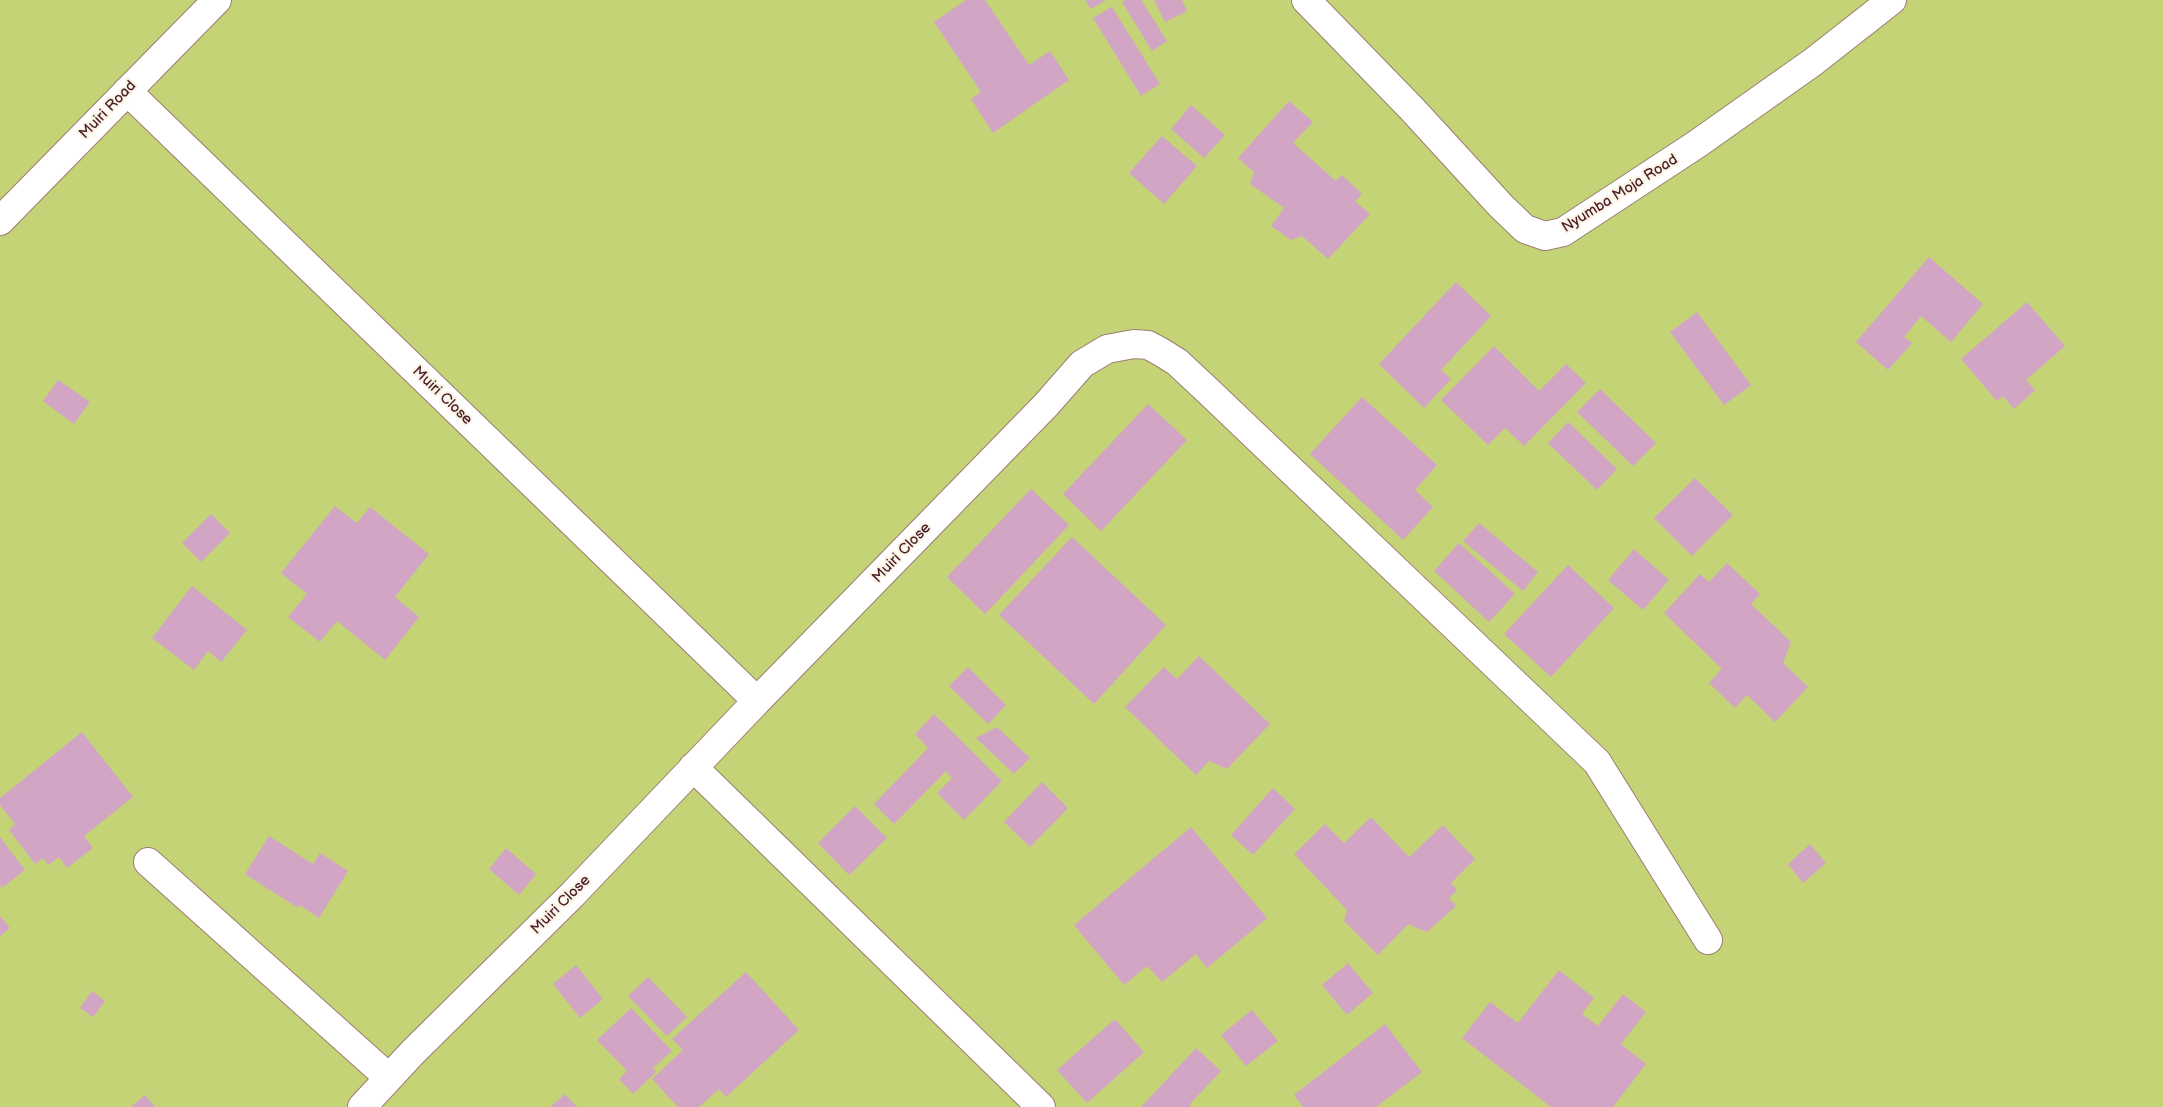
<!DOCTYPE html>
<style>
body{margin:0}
canvas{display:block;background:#f2dbbb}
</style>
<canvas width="2163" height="1107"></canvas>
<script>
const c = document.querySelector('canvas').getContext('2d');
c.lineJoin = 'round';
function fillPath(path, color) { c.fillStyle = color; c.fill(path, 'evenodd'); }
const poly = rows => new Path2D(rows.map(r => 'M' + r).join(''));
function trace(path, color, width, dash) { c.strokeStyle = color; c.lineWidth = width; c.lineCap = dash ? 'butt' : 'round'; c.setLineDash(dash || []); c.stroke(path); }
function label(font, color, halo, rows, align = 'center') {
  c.font = font + ' "Balsamiq Sans",sans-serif'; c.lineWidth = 4.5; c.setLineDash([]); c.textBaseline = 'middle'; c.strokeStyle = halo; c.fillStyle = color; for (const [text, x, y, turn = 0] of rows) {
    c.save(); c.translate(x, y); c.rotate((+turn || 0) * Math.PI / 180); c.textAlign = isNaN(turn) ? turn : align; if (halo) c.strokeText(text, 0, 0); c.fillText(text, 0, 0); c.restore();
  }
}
const green = poly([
 [0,0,2163,0,2163,1107,0,1107]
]);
const building = poly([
 [966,0,985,0,1029,65,1050,51,1069,80,993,133,971,99,981,92,934,22],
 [1085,0,1106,0,1091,9],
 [1125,0,1141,0,1167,41,1152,51,1122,2],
 [1154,0,1182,0,1187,11,1165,22],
 [1112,7,1160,84,1141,96,1093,18],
 [1289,101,1313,122,1293,143,1336,181,1342,175,1362,194,1355,201,1370,214,1328,259,1302,236,1291,240,1271,226,1284,208,1250,184,1254,172,1238,158],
 [1191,105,1225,135,1204,158,1171,129],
 [1162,136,1197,166,1164,204,1129,173],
 [1929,257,1983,304,1951,342,1921,316,1904,337,1912,343,1888,370,1856,342],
 [1456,282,1491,316,1441,370,1451,379,1424,408,1379,364],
 [2027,302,2065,346,2026,380,2035,390,2014,409,2003,396,1997,401,1961,359],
 [1697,312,1751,385,1724,405,1670,332],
 [1494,346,1539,391,1566,364,1586,383,1524,446,1505,428,1488,445,1441,400],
 [58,380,90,402,74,424,43,401],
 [1600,389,1656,443,1633,466,1577,412],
 [1362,397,1437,465,1415,490,1433,507,1403,540,1310,454],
 [1148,404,1187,440,1101,531,1063,494],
 [1568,422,1617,469,1597,490,1548,443],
 [1695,478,1733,515,1692,556,1654,518],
 [1031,489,1069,525,985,614,947,577],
 [335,506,357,523,370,507,429,554,395,597,419,617,385,660,337,621,320,642,288,617,307,594,281,573],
 [211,514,230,533,201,562,182,543],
 [1479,523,1538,572,1523,591,1463,541],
 [1072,537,1166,625,1094,704,999,615],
 [1459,543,1515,594,1489,622,1434,571],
 [1634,549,1669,580,1643,610,1608,580],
 [1727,563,1760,594,1751,604,1791,642,1783,663,1808,687,1775,722,1747,695,1735,708,1709,683,1722,669,1664,613,1700,574,1709,582],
 [1568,565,1614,608,1551,677,1504,634],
 [192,586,247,630,221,662,208,651,194,670,152,638],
 [1199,656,1270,724,1227,769,1209,761,1196,775,1125,707,1164,667,1177,679],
 [968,667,1006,705,988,724,949,686],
 [934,714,1002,781,964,820,937,793,952,778,946,771,894,824,874,804,928,748,915,734],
 [997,727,1030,758,1014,774,976,738],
 [82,732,133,797,84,836,93,848,67,868,59,857,48,865,43,858,35,864,9,830,15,824,0,805,0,798],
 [1042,782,1068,808,1030,847,1004,822],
 [1273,788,1295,809,1253,855,1231,835],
 [855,806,887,838,849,875,818,843],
 [1371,817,1409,857,1443,825,1475,859,1451,883,1457,890,1449,898,1456,906,1427,932,1408,924,1378,955,1344,921,1347,910,1294,854,1325,824,1344,843],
 [1191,827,1267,918,1207,968,1196,954,1162,982,1147,966,1124,985,1074,925],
 [269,836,313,864,320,853,348,871,319,918,300,905,298,908,245,874],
 [0,837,25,870,2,888,0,885],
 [1810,844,1826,863,1803,883,1788,864],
 [506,848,536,874,519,895,489,869],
 [0,916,10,928,0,936],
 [1348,963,1373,993,1347,1015,1322,985],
 [576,965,603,999,580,1018,553,984],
 [1559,970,1594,998,1582,1014,1598,1026,1623,994,1646,1012,1621,1044,1646,1064,1613,1107,1551,1107,1462,1038,1490,1002,1518,1023],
 [746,972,799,1030,726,1097,719,1089,699,1107,678,1107,652,1079,683,1050,672,1039],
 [648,977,687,1017,667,1036,628,996],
 [92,991,105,1001,93,1017,80,1008],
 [631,1008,672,1051,653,1068,656,1072,633,1094,619,1079,627,1071,597,1040],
 [1252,1010,1278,1041,1246,1066,1221,1035],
 [1115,1019,1144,1052,1087,1103,1057,1070],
 [1385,1024,1422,1072,1376,1107,1303,1107,1294,1095],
 [1196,1048,1221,1071,1190,1104,1191,1107,1141,1107],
 [565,1094,577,1107,550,1107],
 [145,1095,155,1107,131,1107]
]);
const minor = poly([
 [1306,0,1412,109,1501,206,1525,229,1545,236,1563,232,1697,144,1813,62,1892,0],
 [127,91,757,701,1046,405,1082,364,1107,349,1134,344,1148,345,1161,352,1177,362,1206,389,1597,762,1708,940],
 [0,221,217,0],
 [693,767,1041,1107],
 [148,862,389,1078],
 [362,1107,413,1052,572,895,757,701]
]);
const streetNames = [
 ["Muiri Road",108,110,-46],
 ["Nyumba Moja Road",1620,194,-32],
 ["Muiri Close",442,396,44],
 ["Muiri Close",902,553,-46],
 ["Muiri Close",561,905,-45]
];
fillPath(green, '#c4d376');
fillPath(building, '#d3a5c5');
trace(minor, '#9e7d73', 30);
trace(minor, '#fff', 28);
label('15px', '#4a1f2b', '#fcf5e5', streetNames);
</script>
